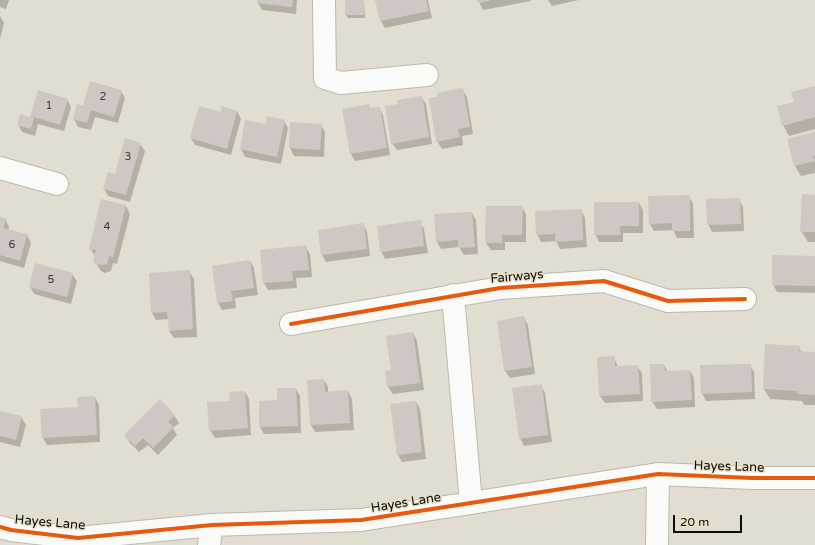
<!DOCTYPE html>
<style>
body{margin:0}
#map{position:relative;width:815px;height:545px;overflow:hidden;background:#e1ddd0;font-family:"Varela Round",sans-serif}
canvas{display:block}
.scale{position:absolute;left:673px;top:515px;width:69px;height:18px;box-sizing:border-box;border:2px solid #0e0c05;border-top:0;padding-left:5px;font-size:12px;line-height:14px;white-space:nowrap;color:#0e0c05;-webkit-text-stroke:3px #e7e1ca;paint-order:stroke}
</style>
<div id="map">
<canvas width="815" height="545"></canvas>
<div class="scale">20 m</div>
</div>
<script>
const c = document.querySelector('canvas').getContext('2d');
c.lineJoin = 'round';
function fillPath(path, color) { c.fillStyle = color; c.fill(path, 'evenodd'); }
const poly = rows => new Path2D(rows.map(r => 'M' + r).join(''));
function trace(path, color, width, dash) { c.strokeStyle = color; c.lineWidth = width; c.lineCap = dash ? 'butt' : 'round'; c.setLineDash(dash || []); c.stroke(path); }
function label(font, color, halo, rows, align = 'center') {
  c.font = font + ' "Varela Round",sans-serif'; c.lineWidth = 3; c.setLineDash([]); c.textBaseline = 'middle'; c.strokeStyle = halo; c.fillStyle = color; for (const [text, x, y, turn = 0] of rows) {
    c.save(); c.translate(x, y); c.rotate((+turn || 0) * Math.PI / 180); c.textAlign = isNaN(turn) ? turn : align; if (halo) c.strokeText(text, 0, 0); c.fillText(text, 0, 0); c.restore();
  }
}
const shadow = poly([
 [0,0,9,0,6,9,0,7],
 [258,0,297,0,296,14,262,10,258,3],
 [346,0,364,0,365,18,348,18,346,15],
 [376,0,428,0,432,18,385,28,381,21],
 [478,0,530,0,531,1,483,10],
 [548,0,579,0,552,6],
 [0,16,4,23,0,39],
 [815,87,815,129,789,136,783,125,795,103],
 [462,89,467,97,473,134,462,136,463,145,442,149,437,141],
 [121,91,125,98,118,123,95,117,91,130,78,127,74,119,77,106,84,107],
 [421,97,426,104,432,144,397,150,392,143,399,105],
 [67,99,71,107,64,131,38,124,35,136,22,132,18,124],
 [368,105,371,109,379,108,383,115,390,155,355,161,351,154],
 [237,111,241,119,231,155,195,145,191,138,220,113],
 [246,121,266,126,284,121,288,128,281,164,245,157,241,149],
 [291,123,321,125,325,132,324,157,294,156,290,148],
 [815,133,815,173,801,176,795,166],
 [140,144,145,151,130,202,108,196,104,188],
 [689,196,693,204,694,238,677,238,673,230,654,231,650,224],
 [815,196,815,242,808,242,801,231],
 [739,199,743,207,744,231,712,232,708,224],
 [639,203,643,210,643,233,623,233,623,242,599,242,595,234],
 [126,206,130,214,117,264,113,263,111,271,105,273,101,271,94,260,95,256,90,248],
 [522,207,526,214,526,242,505,242,505,250,491,250,486,243],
 [581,210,585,218,587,247,560,249,556,241,541,242,537,234],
 [472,213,476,220,478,254,464,255,459,247,441,249,437,242],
 [0,218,5,219,9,227,8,230,27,235,31,243,24,268,0,261],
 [420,222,424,229,428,253,385,259,381,251],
 [363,224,367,232,370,256,326,262,322,255],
 [305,246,310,254,312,277,296,278,297,288,268,290,264,283,261,251],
 [815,257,815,293,777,292,773,284],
 [250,261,254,268,258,295,235,298,236,308,222,310,218,303],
 [189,271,194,279,197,337,174,338,169,331,169,319,156,320,152,313],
 [72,274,77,281,71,304,34,294,30,286],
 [524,318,528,325,535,374,510,378,505,371,498,322],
 [413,333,417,341,424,390,393,394,388,387,387,372,392,371],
 [799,347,802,353,815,353,815,405,804,405,802,401,770,399,764,389],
 [614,357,618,367,637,366,642,373,643,401,605,403,600,396],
 [664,365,668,372,690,371,694,378,695,407,657,409,652,401],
 [750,365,754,372,755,399,706,401,702,393],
 [324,380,328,387,328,392,348,391,352,399,354,430,315,432,311,425],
 [541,385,545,393,552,442,524,446,520,438],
 [296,389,300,396,301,433,264,434,260,427],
 [245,392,249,399,251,435,215,438,210,430],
 [95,397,99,405,100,442,47,445,43,438,79,408],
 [416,402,420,409,426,459,402,462,398,455],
 [0,412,21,417,26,425,20,447,0,442],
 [174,415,179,423,173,428,177,435,158,455,148,445,139,452,130,443,125,435]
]);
const building = poly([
 [257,0,293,0,292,7,257,3],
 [345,0,364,0,364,15,345,15],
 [375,0,426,0,429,11,380,21],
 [477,0,489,0,489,1,478,3],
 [90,81,122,90,114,117,91,110,87,123,73,119,77,104,83,106],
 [815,86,815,117,782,126,777,106,794,102,791,92],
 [463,88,470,127,458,129,460,137,436,142,429,98,437,97,437,93],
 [38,90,68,99,60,125,34,117,31,129,17,125,20,114,30,117],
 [422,96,429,137,391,144,385,106,398,104,397,100],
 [369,104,370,108,380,107,387,148,350,154,342,109],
 [199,106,220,112,222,106,237,111,227,149,190,138],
 [267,116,285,120,277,157,240,149,245,120,266,124],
 [290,122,322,124,320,150,289,148],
 [815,132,815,155,813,156,815,161,794,166,787,139],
 [125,138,141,143,126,195,103,189,108,172,115,174],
 [802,194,815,195,815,232,800,232],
 [690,195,690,231,672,231,672,223,649,224,648,196],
 [740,198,741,224,707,225,706,199],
 [101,199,126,205,113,257,109,256,107,264,101,265,95,264,93,260,96,250,89,249],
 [594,202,639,202,639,226,620,226,620,235,594,235],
 [486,206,523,206,522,235,502,235,502,243,485,243],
 [582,209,583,240,555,242,555,234,536,235,535,211],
 [472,212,475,247,458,248,458,240,436,242,434,214],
 [0,217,6,219,3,228,27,234,20,261,0,255],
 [421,220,424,246,380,252,377,226],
 [364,223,367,249,321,255,318,230],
 [306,245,309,270,292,271,293,281,263,283,260,250],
 [772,255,815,256,815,286,772,285],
 [250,260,254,288,231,291,233,301,217,303,212,266],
 [35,263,73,273,67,297,29,287],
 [190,270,193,329,169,331,167,312,151,313,149,273],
 [524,316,532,367,504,371,497,321],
 [413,332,420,383,387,387,385,371,391,370,386,336],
 [765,344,800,346,799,351,815,352,815,395,797,394,797,391,763,389],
 [615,356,615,366,638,365,640,394,599,396,597,357],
 [650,364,664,364,665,371,690,370,692,400,651,402],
 [751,364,752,392,701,394,700,365],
 [324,379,325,392,348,390,350,423,310,425,307,380],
 [542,384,548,435,519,439,512,388],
 [277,388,296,388,298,426,259,427,259,401,277,400],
 [245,391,248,428,209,431,207,402,230,401,229,392],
 [95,396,97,435,42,438,40,409,78,407,77,397],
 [160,399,175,415,168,422,174,427,153,448,143,438,135,446,124,435],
 [416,401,422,452,397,455,390,404],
 [0,411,22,416,16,440,0,436]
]);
const minor = poly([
 [324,0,325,78,341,83,427,75],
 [0,168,57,184],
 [453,295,471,503],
 [291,324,500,288,604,281,668,301,745,299],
 [0,527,11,530,78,538,212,525,361,520,658,474,752,478,815,478],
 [209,545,212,525],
 [657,545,658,474]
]);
const cycleway = poly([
 [291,324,500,288,604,281,668,301,745,299],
 [0,527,11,530,78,538,212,525,361,520,658,474,752,478,815,478]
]);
const numberNames = [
 ["2",103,97],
 ["1",49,106],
 ["3",128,157],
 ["4",107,227],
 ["6",12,245],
 ["5",51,280]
];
const streetNames = [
 ["Fairways",517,277,-5],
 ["Hayes Lane",729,467,2],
 ["Hayes Lane",406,503,-9],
 ["Hayes Lane",50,523,5]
];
fillPath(shadow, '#0003');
fillPath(building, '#cec7c3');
trace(minor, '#bbb8ad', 24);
trace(minor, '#fafaf8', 22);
trace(cycleway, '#e8590c', 4);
label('11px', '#3e3b34', null, numberNames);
label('13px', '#0e0c05', '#e7e1ca', streetNames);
</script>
